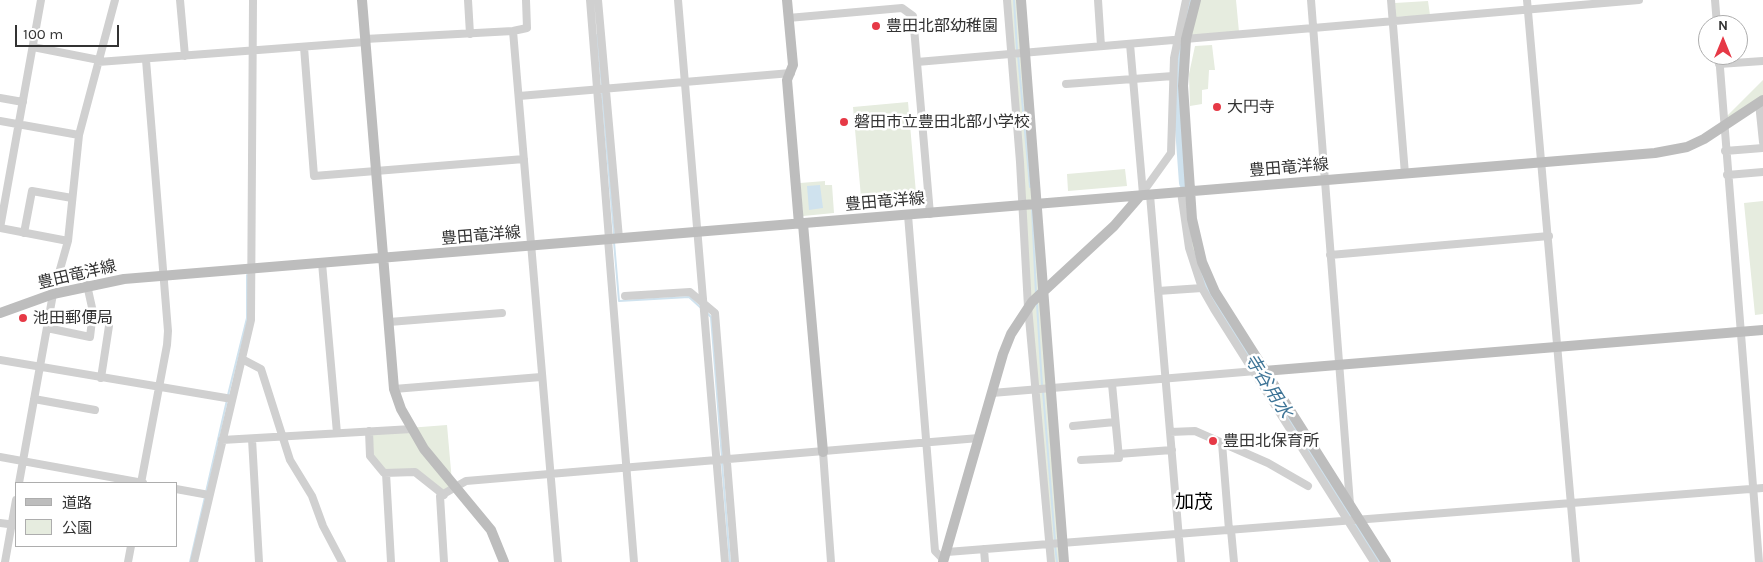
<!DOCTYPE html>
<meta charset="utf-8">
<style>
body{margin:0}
#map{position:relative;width:1763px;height:562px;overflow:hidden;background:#fff;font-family:Karla,"Noto Sans JP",sans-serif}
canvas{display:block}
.legend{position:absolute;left:15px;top:482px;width:162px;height:65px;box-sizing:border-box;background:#fff;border:1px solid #adadad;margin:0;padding:6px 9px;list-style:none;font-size:15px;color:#333}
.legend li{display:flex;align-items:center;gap:10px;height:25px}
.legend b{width:25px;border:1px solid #adadad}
.north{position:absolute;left:1698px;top:15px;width:50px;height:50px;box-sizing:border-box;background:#fff;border:1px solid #adadad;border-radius:50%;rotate:0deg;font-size:14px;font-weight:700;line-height:20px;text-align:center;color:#333}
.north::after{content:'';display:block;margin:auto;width:18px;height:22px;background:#e63946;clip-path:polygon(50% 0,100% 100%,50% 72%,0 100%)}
.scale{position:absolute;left:15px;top:25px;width:104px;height:22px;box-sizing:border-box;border:2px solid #333;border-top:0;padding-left:6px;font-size:15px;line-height:18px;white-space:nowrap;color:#333;-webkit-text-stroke:4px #fff;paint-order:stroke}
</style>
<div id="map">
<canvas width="1763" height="562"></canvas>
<ul class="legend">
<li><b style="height:6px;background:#bdbdbd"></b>道路</li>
<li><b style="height:14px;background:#e6ecdf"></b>公園</li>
</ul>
<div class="north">N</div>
<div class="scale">100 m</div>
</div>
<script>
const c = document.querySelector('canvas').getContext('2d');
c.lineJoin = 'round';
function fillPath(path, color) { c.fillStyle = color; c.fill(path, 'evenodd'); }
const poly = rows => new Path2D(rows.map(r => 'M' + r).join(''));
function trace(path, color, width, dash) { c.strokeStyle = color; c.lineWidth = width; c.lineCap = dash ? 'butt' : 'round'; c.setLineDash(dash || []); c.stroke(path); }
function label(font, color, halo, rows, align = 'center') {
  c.font = font + ' Karla,"Noto Sans JP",sans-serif'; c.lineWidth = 5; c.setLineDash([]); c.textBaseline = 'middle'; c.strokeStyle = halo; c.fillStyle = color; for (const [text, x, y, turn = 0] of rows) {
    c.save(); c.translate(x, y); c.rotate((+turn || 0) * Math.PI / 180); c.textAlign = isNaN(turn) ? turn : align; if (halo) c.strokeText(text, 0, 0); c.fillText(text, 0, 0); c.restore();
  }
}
const green = poly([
 [1007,0,1021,0,1064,562,1051,562],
 [1188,0,1196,0,1186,39,1187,143,1201,258,1218,297,1386,562,1374,562,1207,297,1191,256,1181,192,1175,81,1177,50],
 [1199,0,1236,0,1239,32,1190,37],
 [1428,1,1430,15,1396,17,1395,3],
 [1212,45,1215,70,1209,70,1208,89,1202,90,1202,104,1190,106,1189,74,1195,46],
 [1763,80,1763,101,1728,124,1723,120],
 [908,102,916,193,861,197,853,107],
 [1125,169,1127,186,1068,191,1067,174],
 [825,181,825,185,832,185,834,213,803,216,800,183],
 [1763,201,1763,314,1755,315,1744,203],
 [447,425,452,482,444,495,413,469,386,473,370,456,369,431]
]);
const water = poly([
 [820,185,823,208,809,210,807,186]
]);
const stream = poly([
 [1014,0,1017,50],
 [597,35,602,87],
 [1018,55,1030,187],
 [602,92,614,234],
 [1032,209,1036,294],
 [614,242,619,301,689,297,701,308],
 [1037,304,1042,386],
 [707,313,711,317,722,458],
 [1043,391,1055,541],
 [228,395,247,318,247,275],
 [722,463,730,562],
 [206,492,227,400],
 [1055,546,1057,562],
 [190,562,205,497]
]);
const river = poly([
 [1185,183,1177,72,1190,0],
 [1197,258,1207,287,1215,303,1378,562]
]);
const street = poly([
 [180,0,185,56],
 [468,0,470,34],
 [590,0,609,239],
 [598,0,619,238],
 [678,0,725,562],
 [1007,0,1020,162,1028,307,1051,562],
 [1098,0,1101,46],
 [1311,0,1350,504],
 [1391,0,1405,174],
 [1527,0,1576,562],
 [1715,0,1717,25],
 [788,18,902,8,913,16,930,214],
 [513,31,558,562],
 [365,39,513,31,527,28,526,0],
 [1130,44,1143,194],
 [33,47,99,60],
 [304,47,314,176,524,159],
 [1719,55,1759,562],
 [98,62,365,42],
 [917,62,1639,0],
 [1719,64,1763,61],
 [1066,84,1173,76],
 [519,96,791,73],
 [0,98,23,102],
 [1759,103,1763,142],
 [0,121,79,135],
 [1725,151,1763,148],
 [1727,175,1763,172],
 [1143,192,1171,153,1174,58,1186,0],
 [1181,192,1189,248,1202,288,1214,309,1374,562],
 [1150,195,1181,562],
 [908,215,935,551,944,560],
 [0,228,41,0],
 [0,228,68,241],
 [24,233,32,191,72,198],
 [608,239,634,562],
 [1330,255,1549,236],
 [322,263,337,433],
 [1158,291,1202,288],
 [625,296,690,292,715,313,735,562],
 [389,322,502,313],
 [47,328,90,337,93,312,87,285],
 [242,359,261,369,290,460,312,496,323,526,342,562],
 [0,360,232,399],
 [101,378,109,326],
 [394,389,541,377],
 [992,393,1256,371],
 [34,399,95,410],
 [1073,426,1115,422],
 [369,431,370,456,384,473,415,472,444,495],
 [1170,432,1195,431,1268,463,1308,486],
 [252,439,259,562],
 [222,440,412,429],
 [1222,443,1229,530],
 [823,452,831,562],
 [1118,454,1172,450],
 [0,457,143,483],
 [1081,460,1119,458,1112,384],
 [386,473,391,562],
 [19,483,53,294,68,241,79,135,115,0],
 [141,483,167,345,168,331,146,60],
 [176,489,209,495],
 [0,523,16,525],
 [1231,530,1234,562],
 [984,549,985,562],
 [947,552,1763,488],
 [5,562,16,500],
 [128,562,131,546],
 [194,562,251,320,253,0],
 [444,562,440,496,466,481,979,438]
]);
const secondary = poly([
 [362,0,394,389,401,409,424,449,491,530,504,562],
 [787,0,793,65,787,80,799,224],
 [1021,0,1064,562],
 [1196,0,1186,39,1183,86,1192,219,1202,262,1215,292,1386,562],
 [803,224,823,452],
 [0,313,53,294,124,279,1655,153,1687,147,1704,139,1763,100],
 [1264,371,1763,330],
 [943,562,1003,354,1011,334,1032,302,1114,226,1140,196]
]);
const markers = [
 [876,26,5,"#e63946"],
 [1217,107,5,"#e63946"],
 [844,122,5,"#e63946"],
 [23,318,5,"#e63946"],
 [1213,441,5,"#e63946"]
];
const poiNames = [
 ["豊田北部幼稚園",886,26],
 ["大円寺",1227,107],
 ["磐田市立豊田北部小学校",854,122],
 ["池田郵便局",33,318],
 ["豊田北保育所",1223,441]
];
const streetNames = [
 ["豊田竜洋線",1289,168,-5],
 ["豊田竜洋線",885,202,-5],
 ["豊田竜洋線",481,236,-5],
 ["豊田竜洋線",77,275,-13]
];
const waterNames = [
 ["寺谷用水",1268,386,58]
];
const quarterNames = [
 ["加茂",1194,503]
];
fillPath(green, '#e6ecdf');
fillPath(water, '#cfe2ee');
trace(stream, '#cfe2ee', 2);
trace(river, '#cfe2ee', 12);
trace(street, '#d0d0d0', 8);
trace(secondary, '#bdbdbd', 10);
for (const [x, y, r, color] of markers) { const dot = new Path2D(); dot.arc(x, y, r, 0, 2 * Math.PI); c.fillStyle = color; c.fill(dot); trace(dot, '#fff', 2); }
label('16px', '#333', '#fff', poiNames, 'left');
label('16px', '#333', '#fff', streetNames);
label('italic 18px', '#3f7597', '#fff', waterNames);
label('19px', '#000', '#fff', quarterNames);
</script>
